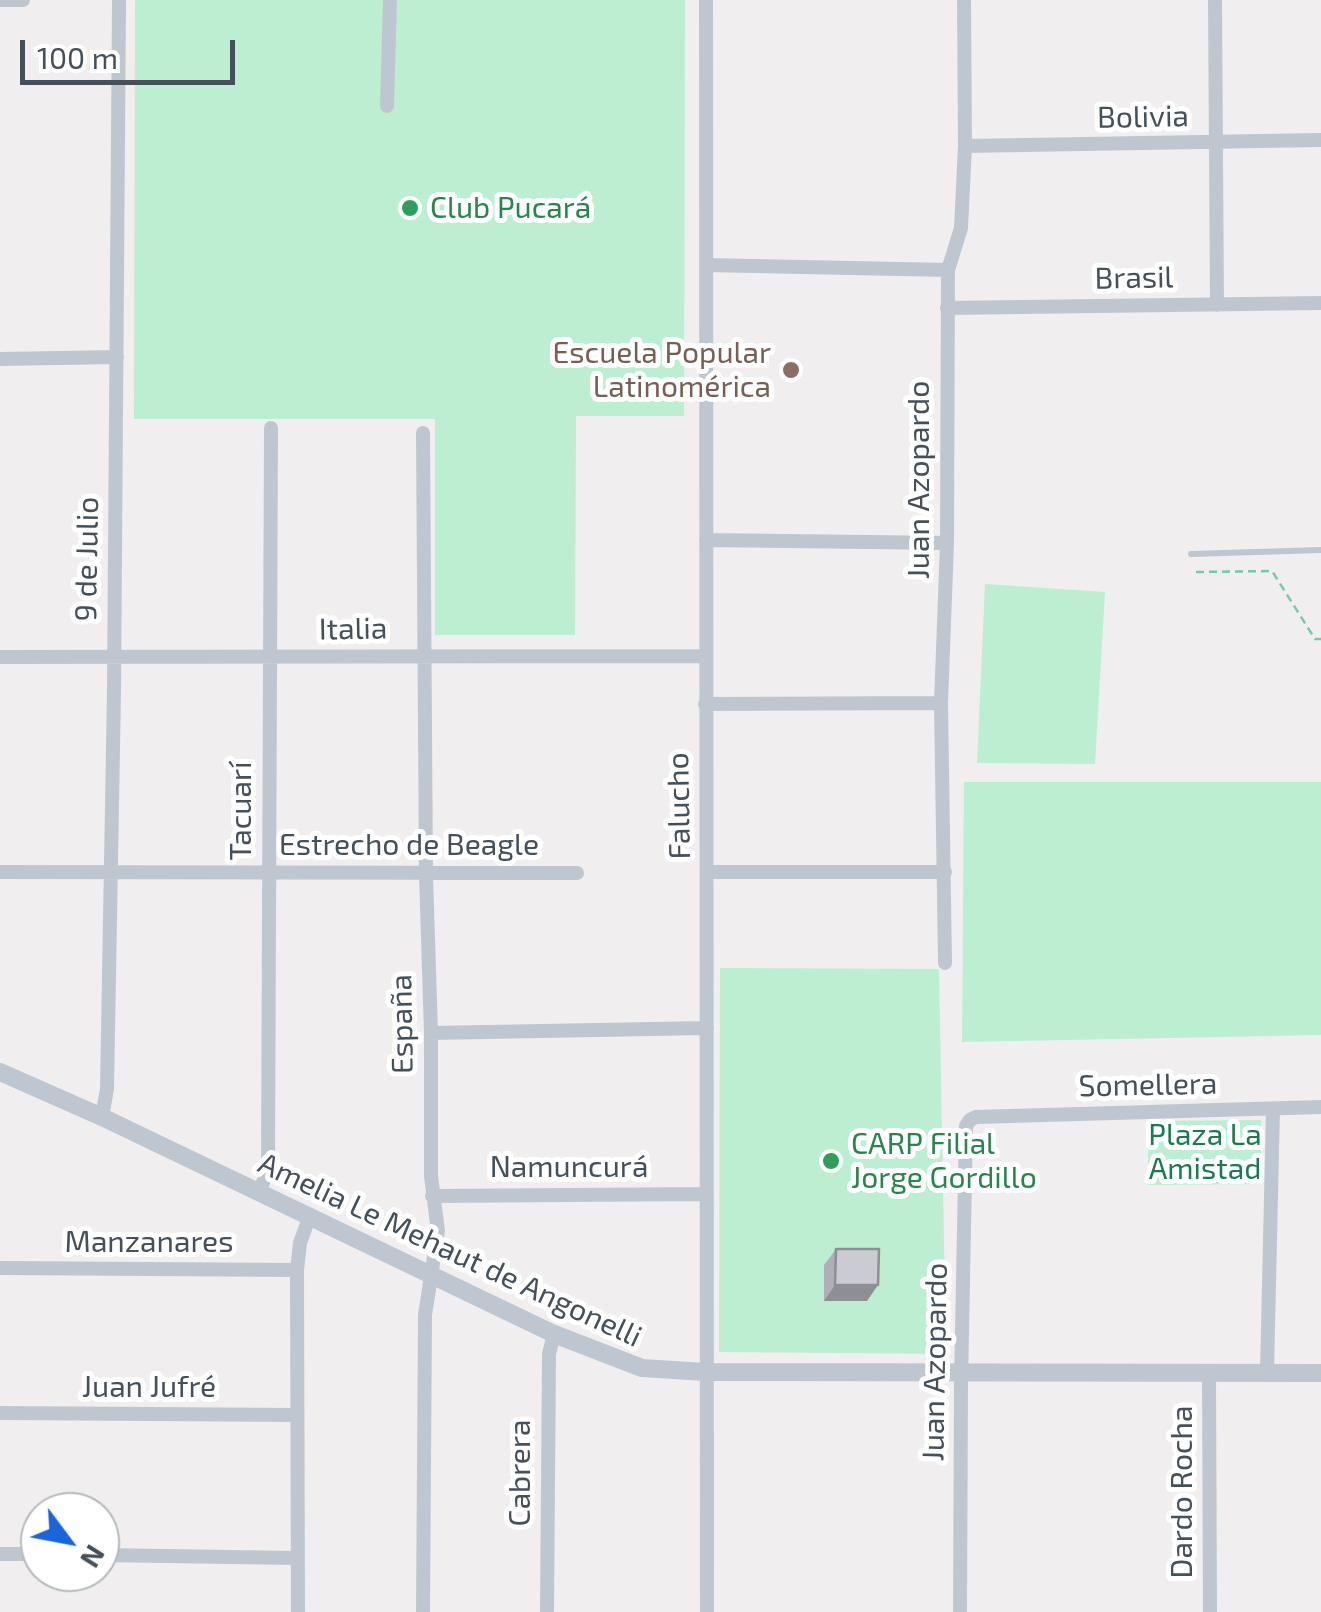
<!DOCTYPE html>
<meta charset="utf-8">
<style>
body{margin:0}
#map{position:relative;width:1321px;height:1612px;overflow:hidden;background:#f0eeee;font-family:"Exo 2",sans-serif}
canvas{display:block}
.north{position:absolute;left:20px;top:1492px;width:100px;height:100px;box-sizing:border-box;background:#fff;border:2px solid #b5b9bd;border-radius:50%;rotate:122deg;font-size:28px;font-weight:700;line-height:40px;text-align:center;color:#46505b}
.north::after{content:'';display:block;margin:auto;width:35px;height:45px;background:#1a64de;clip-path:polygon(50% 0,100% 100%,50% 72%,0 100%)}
.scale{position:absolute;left:20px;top:40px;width:215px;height:45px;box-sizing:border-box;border:5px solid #46505b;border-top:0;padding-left:12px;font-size:30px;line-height:35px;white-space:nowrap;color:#46505b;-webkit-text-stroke:8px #fff;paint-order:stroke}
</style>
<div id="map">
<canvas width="1321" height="1612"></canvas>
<div class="north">N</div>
<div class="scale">100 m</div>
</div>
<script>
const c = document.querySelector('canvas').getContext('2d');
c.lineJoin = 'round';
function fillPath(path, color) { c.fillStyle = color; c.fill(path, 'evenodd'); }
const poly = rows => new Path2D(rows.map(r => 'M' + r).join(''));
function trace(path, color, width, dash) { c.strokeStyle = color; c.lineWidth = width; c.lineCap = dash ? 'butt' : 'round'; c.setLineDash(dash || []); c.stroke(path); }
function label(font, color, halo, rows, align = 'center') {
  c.font = font + ' "Exo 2",sans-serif'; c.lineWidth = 10; c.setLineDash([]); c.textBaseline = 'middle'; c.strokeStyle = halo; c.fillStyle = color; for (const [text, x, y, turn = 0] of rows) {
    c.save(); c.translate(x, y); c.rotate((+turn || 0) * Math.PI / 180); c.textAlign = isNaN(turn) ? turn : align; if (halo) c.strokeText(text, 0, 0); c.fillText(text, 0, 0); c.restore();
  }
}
const green = poly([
 [135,0,685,0,684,416,576,416,575,635,435,635,435,419,134,419],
 [985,584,1105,592,1095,764,977,763],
 [964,782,1321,782,1321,1035,962,1042],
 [720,968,939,969,946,1354,719,1352],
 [1261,1120,1261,1184,1148,1185,1148,1121]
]);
const path = poly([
 [1196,572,1272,571,1315,639,1321,639]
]);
const service = poly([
 [1191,554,1321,550]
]);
const minor = poly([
 [0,0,23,0],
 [706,0,707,1612],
 [1215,0,1217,305],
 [387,106,390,0],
 [965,146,1321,140],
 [706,265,948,270],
 [947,308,1321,303],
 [0,359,117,357],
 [423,433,426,875,431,1033,431,1176,438,1231,425,1315,423,1612],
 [706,540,947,543],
 [0,657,706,656],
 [705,704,941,703],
 [0,872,577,873],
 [707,872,945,872],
 [945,963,941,703,947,543,948,270,961,228,965,146,964,0],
 [431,1033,707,1028],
 [102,1117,107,1089,114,691,119,0],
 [258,1193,268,1172,268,1160,271,428],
 [432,1196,706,1194],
 [0,1268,297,1270],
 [1209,1372,1210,1612],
 [1267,1372,1273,1109],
 [0,1413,297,1415],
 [0,1554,40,1554],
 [100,1555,297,1558],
 [298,1612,297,1270,300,1243,309,1218],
 [547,1612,549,1354,554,1334],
 [960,1612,961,1384,966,1126,970,1120,976,1117,1321,1107]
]);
const tertiary = poly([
 [0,1072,102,1117,554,1334,642,1368,705,1372,1321,1373]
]);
const wall = poly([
 [836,1249,867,1301,824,1301,824,1265]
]);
const shadedWall = poly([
 [835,1285,878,1285,867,1301,824,1301]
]);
const building = poly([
 [836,1249,879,1249,878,1285,835,1285,836,1249]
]);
const markers = [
 [410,208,10,"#2e9e5b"],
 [791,370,10,"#8d6e63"],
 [831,1161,10,"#2e9e5b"]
];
const streetNames = [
 ["Bolivia",1143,117,-1],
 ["Brasil",1134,278,-1],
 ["Juan Azopardo",919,480,-90],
 ["9 de Julio",87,559,-89],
 ["Italia",353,629,-1],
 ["Falucho",679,806,-91],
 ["Tacuarí",241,811,-90],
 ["Estrecho de Beagle",409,845],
 ["España",402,1024,-91],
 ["Somellera",1148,1085,-1],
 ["Namuncurá",569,1167],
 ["Manzanares",149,1242],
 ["Amelia Le Mehaut de Angonelli",450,1250,25],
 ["Juan Azopardo",935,1362,-89],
 ["Juan Jufré",149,1387],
 ["Cabrera",520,1473,-90],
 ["Dardo Rocha",1182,1492,-90]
];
const leisureNames = [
 ["Club Pucará",430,208],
 ["CARP Filial",851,1144],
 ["Jorge Gordillo",851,1178]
];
const educationNames = [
 ["Escuela Popular",771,353],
 ["Latinomérica",771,387]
];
const parkNames = [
 ["Plaza La",1205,1135],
 ["Amistad",1205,1169]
];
fillPath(green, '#bceed2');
trace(path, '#74cca6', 2.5, [8, 5]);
trace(service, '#bec7d0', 6);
trace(minor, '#bec7d0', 14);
trace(tertiary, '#bec7d0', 18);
fillPath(wall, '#afafb5');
fillPath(shadedWall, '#8e8f94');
fillPath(building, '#cbccd3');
trace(building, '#8e8f94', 2.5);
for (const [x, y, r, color] of markers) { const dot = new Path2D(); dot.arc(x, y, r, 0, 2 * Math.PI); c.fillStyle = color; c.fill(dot); trace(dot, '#fff', 4); }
label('30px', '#46505b', '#fff', streetNames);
label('30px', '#27864d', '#fff', leisureNames, 'left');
label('30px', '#785e54', '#fff', educationNames, 'right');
label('30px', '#177c4f', '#fff', parkNames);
</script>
